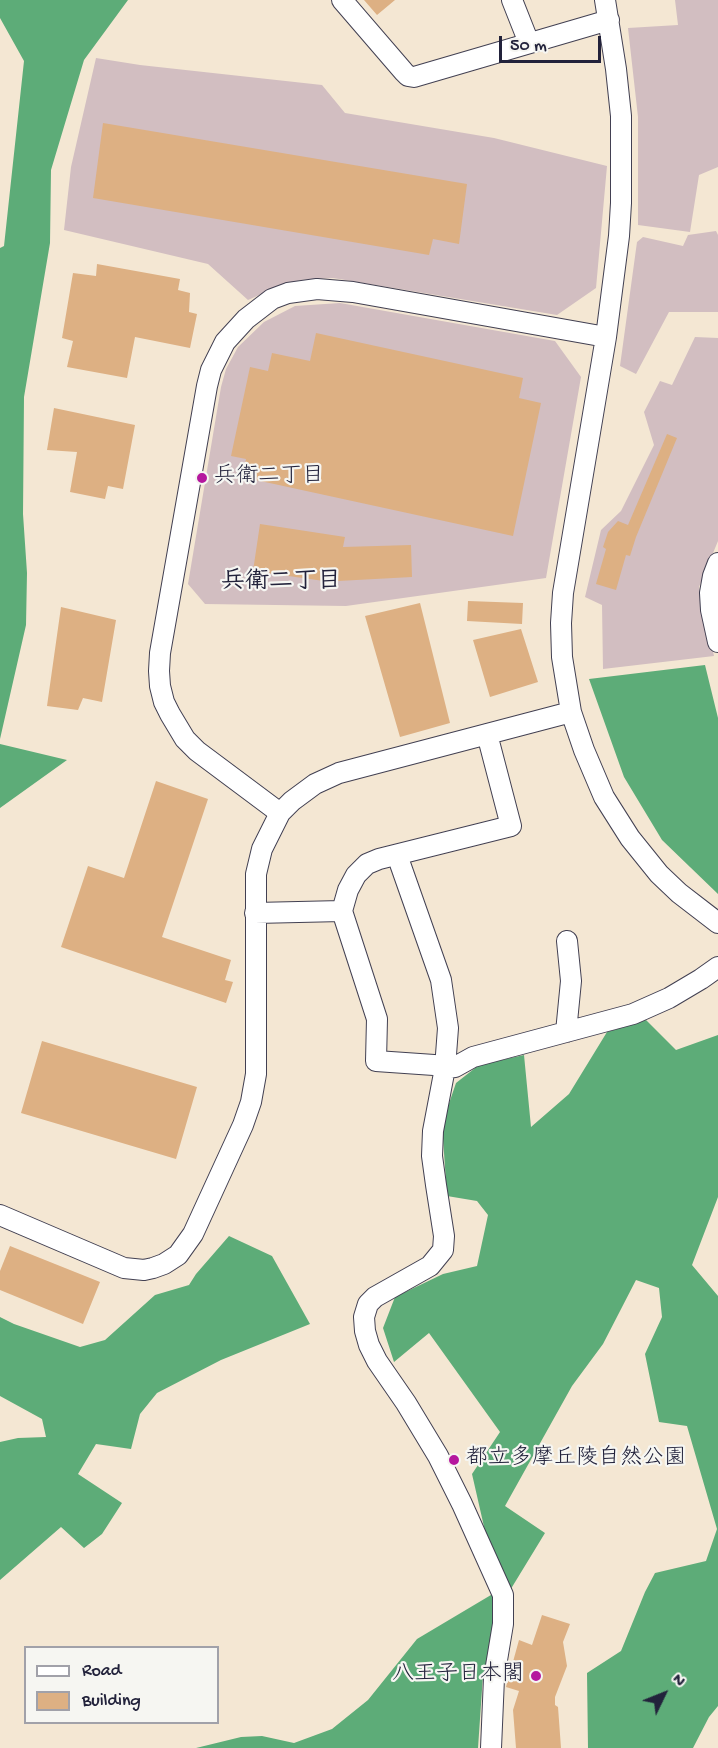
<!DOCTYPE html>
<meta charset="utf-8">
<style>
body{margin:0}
#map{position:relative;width:718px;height:1748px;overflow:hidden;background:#f4e7d3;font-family:"Gochi Hand",sans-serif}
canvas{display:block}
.legend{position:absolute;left:24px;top:1646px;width:195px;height:78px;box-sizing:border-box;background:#f6f6f2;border:2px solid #a1a1a9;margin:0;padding:8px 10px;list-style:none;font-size:18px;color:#22223b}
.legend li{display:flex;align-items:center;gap:12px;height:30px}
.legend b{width:30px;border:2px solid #a1a1a9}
.north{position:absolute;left:634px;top:1664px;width:60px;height:60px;-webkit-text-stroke:4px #f6f6f2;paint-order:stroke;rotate:47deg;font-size:16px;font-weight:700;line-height:24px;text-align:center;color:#22223b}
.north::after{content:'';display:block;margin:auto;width:21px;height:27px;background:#22223b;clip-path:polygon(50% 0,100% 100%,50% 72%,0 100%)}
.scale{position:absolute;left:499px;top:36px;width:102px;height:27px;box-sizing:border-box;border:3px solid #22223b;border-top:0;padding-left:8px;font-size:18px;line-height:21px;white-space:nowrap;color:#22223b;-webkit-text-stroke:4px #f6f6f2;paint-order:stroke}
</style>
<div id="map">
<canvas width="718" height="1748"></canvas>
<ul class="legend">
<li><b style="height:8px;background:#fff"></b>Road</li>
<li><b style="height:16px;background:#ddb083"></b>Building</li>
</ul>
<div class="north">N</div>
<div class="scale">50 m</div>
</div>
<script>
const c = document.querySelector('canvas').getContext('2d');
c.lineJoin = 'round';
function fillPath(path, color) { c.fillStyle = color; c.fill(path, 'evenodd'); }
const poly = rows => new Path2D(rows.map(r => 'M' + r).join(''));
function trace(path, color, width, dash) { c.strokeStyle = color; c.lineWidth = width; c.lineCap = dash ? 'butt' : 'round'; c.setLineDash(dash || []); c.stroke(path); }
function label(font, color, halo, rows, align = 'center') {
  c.font = font + ' "Gochi Hand","Klee One",sans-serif'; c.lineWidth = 4.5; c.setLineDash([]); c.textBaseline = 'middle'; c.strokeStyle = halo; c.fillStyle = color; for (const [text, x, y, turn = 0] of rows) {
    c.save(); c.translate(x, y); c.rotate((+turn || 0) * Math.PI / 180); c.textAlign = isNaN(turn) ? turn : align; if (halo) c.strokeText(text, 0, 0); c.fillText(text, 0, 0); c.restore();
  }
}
const industrial = poly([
 [675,0,718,0,718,167,699,175,690,232,638,225,638,117,628,28,678,25],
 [96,58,140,65,322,85,345,113,494,138,607,166,596,288,557,315,333,278,301,280,275,288,248,300,208,264,64,230,71,167],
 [716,231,718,235,718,312,669,312,636,374,620,366,637,242,643,237,683,246,688,235],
 [340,303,555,341,581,377,546,578,346,606,205,604,188,584,221,387,226,369,238,347,264,322,295,306],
 [695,337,718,338,718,541,699,587,714,656,603,669,602,605,585,597,601,530,621,511,654,445,644,412,660,381,672,385]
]);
const forest = poly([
 [0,0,128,0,84,60,51,170,50,243,24,397,23,514,27,573,26,625,0,739,0,248,4,246,24,61,0,18],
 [705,665,718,718,718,894,662,840,624,777,589,679],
 [0,744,67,760,0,808],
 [646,1020,676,1050,718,1035,718,1197,692,1265,718,1296,718,1706,709,1717,693,1748,588,1748,587,1673,621,1651,645,1592,655,1573,706,1561,717,1529,687,1426,659,1422,645,1354,662,1317,659,1288,636,1280,603,1344,572,1386,505,1506,545,1533,509,1592,485,1531,472,1474,500,1432,429,1333,394,1362,383,1328,395,1297,443,1274,477,1266,488,1215,477,1201,447,1196,442,1124,456,1083,479,1065,524,1055,531,1127,569,1094,607,1032],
 [229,1236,272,1256,310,1324,221,1360,157,1393,140,1414,131,1449,96,1444,78,1474,122,1503,102,1534,84,1548,61,1527,0,1580,0,1442,18,1438,46,1437,42,1419,0,1396,0,1317,14,1324,80,1347,105,1340,155,1295,189,1285,196,1274],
 [496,1592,495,1635,483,1675,478,1748,196,1748,241,1737,262,1736,294,1743,332,1729,368,1700,417,1639]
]);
const building = poly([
 [364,0,395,0,377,15],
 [103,123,467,184,459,244,433,239,429,255,93,198],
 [97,264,180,279,178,290,190,293,189,312,197,314,190,348,135,337,127,378,67,367,73,341,62,338,73,273,96,276],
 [316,333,523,378,519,398,541,403,513,536,242,477,246,459,231,456,250,367,268,371,272,353,310,361],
 [54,408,135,425,123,489,108,486,105,499,70,492,77,452,47,450],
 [667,434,677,438,636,537,630,556,626,555,616,590,596,584,606,549,603,547,608,532,618,521,628,525],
 [260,524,345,537,343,547,411,545,412,577,338,581,338,583,253,571],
 [468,601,523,603,522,624,467,621],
 [420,603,450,723,400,737,365,616],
 [61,607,116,620,102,702,83,698,78,710,47,706],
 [521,629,538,682,490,697,473,640],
 [156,781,208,799,162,937,231,960,225,980,233,982,226,1003,61,947,88,866,124,878],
 [42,1041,197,1087,176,1159,21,1113],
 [10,1246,100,1282,83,1324,0,1290,0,1271],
 [542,1615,570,1624,563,1642,567,1666,555,1697,555,1705,558,1707,561,1748,516,1748,513,1710,519,1691,506,1687,519,1640,532,1645]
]);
const minor = poly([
 [342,0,404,72,408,76,414,77,609,20],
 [512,0,529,43],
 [605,0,616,69,621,116,621,203,619,236,606,337,563,593,561,623,562,657,571,712,584,750,604,797,630,838,659,874,679,893,718,923],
 [718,563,713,576,710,593,711,610,718,642],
 [487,734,511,826,379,859,367,864,356,875,348,890,342,911,377,1019,376,1061,434,1065,445,1068,455,1067,473,1057,633,1014,669,998,701,979,718,967],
 [280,813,197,751,185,739,170,714,164,702,160,686,159,671,160,653,207,386,211,370,225,342,246,319,272,299,288,293,317,289,353,292,606,337],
 [397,855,441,980,448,1028,445,1068,433,1131,432,1156,436,1185,444,1236,443,1250,430,1266,375,1297,368,1304,364,1317,365,1331,369,1345,377,1361,406,1403,438,1456,462,1504,503,1595,503,1624,494,1678,491,1748],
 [255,913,342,911],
 [566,1032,571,981,567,941],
 [0,1215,124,1268,144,1270,153,1268,164,1264,178,1255,193,1234,243,1125,251,1102,256,1074,256,874,262,849,280,813,292,801,315,784,339,773,571,712]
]);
const markers = [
 [202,478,6,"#b5179e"],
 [454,1460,6,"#b5179e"],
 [536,1676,6,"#b5179e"]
];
const poiNames = [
 ["兵衛二丁目",214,478],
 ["都立多摩丘陵自然公園",466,1460],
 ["八王子日本閣",524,1676,"right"]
];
const neighbourhoodNames = [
 ["兵衛二丁目",281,583]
];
fillPath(industrial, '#d2bec1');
fillPath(forest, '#5dac78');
fillPath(building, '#ddb083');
trace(minor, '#424052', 22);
trace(minor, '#fff', 20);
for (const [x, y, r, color] of markers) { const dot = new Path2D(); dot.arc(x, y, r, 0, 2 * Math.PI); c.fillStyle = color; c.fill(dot); trace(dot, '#f6f6f2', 2); }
label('22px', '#22223b', '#f6f6f2', poiNames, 'left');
label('bold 24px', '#22223b', '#f6f6f2', neighbourhoodNames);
</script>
